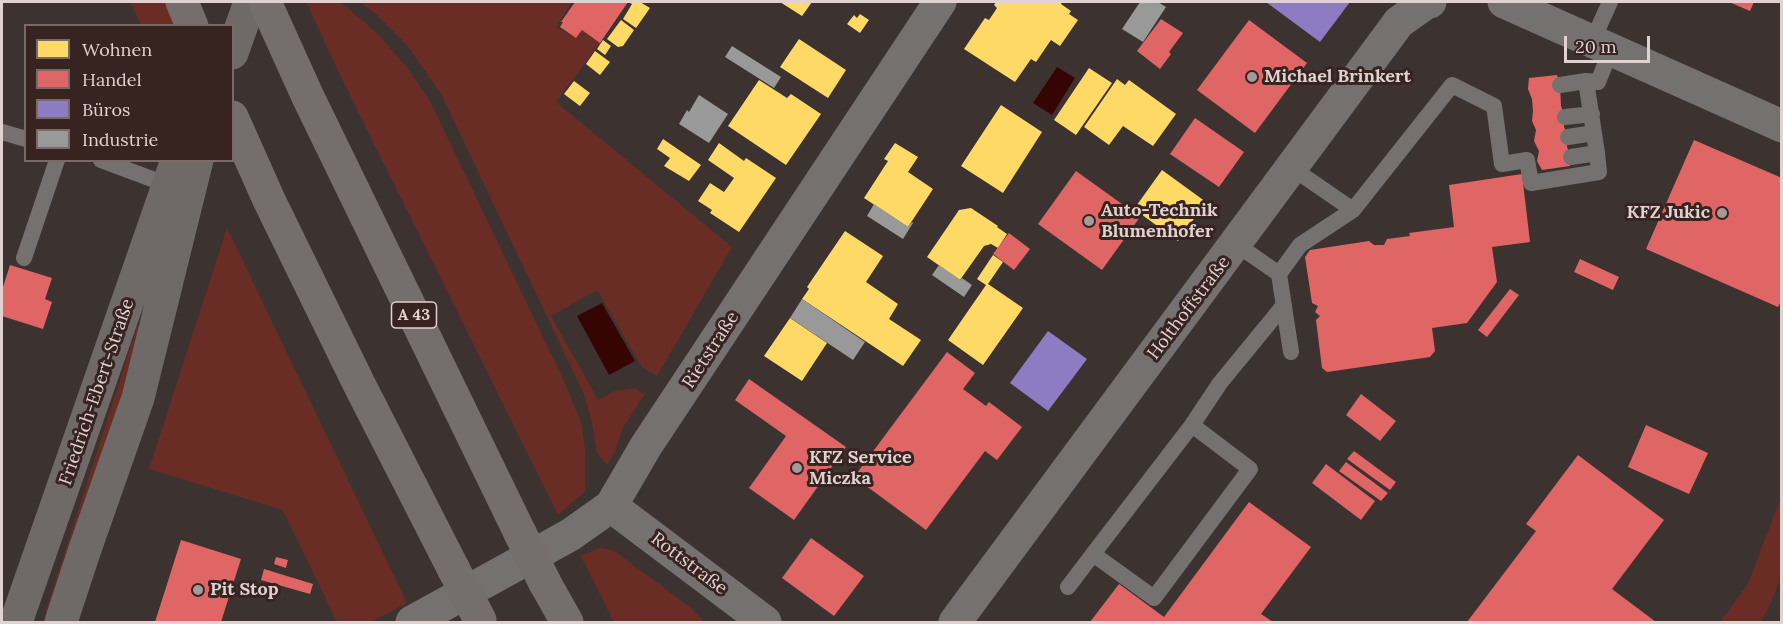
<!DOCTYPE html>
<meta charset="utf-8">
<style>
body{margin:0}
#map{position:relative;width:1783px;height:624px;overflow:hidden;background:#3c3230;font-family:Lora,serif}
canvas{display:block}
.frame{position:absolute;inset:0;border:3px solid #dfd2d0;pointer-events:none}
.legend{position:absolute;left:24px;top:24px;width:210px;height:138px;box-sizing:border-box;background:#372421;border:2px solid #7a6a67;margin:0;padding:8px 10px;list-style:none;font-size:18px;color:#dfd2d0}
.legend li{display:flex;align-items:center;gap:12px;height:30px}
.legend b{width:30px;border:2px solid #7a6a67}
.scale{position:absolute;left:1564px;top:36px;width:86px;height:27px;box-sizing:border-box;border:3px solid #dfd2d0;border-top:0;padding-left:8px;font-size:18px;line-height:21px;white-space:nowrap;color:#dfd2d0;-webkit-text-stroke:4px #372421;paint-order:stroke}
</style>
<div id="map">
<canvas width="1783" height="624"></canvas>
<div class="frame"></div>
<ul class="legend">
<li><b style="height:16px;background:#ffd966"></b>Wohnen</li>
<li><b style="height:16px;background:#e06666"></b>Handel</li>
<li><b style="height:16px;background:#8e7cc3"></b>Büros</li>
<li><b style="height:16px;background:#999"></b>Industrie</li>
</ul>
<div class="scale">20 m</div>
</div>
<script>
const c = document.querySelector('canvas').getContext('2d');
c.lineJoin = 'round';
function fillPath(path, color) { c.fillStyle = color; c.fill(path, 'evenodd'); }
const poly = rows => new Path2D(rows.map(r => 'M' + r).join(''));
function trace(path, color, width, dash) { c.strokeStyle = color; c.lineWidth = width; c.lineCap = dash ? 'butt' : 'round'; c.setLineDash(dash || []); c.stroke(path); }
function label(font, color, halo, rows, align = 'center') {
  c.font = font + ' Lora,serif'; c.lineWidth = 6; c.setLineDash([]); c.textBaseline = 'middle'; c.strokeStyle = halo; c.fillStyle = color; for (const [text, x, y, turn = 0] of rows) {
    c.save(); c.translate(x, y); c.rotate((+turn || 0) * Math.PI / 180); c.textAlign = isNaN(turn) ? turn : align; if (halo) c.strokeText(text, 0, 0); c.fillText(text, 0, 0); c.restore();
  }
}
const green = poly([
 [130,2,189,2,181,26,141,25],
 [306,2,339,2,351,11,377,33,406,66,431,103,564,381,581,422,585,449,585,491,558,515,343,81],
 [360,2,572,2,556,27,576,38,582,30,600,43,556,102,732,247,657,376,642,367,597,290,551,316,598,400,615,391,637,388,636,390,645,394,623,427,615,452,607,465,597,453,592,422,583,392,441,94,407,45,375,13],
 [227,228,407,603,371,622,337,622,283,510,149,469],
 [141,324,145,326,47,616,46,611,137,327],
 [1781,497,1781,575,1773,598,1761,622,1720,622,1748,584],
 [600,548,613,550,690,607,705,622,614,622,581,556]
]);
const water = poly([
 [1057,67,1075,78,1052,115,1033,103],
 [602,303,635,361,609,375,577,316]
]);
const homes = poly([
 [628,2,640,2,650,8,636,28,623,19,632,4],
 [780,2,812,2,802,16],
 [996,2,1062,2,1061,4,1071,11,1069,14,1078,20,1060,46,1051,40,1036,62,1031,59,1015,82,964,49,985,18,989,20,997,8,994,5],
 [860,14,869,20,860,33,847,24,854,15,857,18],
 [621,20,634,30,623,46,618,47,607,39],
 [799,39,846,70,828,98,780,67],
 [603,40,611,46,605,55,597,49],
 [595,51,610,62,600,75,586,64],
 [1089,68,1112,83,1076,135,1054,120],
 [1117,79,1125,85,1129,80,1176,114,1153,146,1123,126,1109,145,1084,127],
 [759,80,787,98,791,94,821,114,786,165,728,126],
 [574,81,590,93,580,106,564,94],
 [1001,105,1042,132,1003,193,961,166],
 [663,139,701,165,689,181,664,166,670,158,657,149],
 [719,143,744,161,746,158,776,178,739,232,710,213,712,210,698,201,710,183,724,192,734,178,708,160],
 [895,143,918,157,908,172,933,189,908,227,864,198,888,161,884,159],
 [1162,170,1206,202,1178,241,1134,209],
 [971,208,998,226,997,227,1007,234,998,248,991,244,984,246,960,280,927,257,959,210],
 [845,231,883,256,866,282,898,304,889,319,921,340,903,366,802,299,809,289,807,287],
 [993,255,1003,262,988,284,1023,308,983,365,948,340,986,285,977,279],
 [790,318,827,343,802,381,764,356]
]);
const shops = poly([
 [575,2,628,2,600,43,582,30,576,38,560,27,563,22,561,22],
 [1729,2,1754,2,1750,11],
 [1161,19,1183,33,1169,52,1171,54,1160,69,1137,51],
 [1249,20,1307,63,1255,133,1197,90],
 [1557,75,1560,85,1561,106,1565,117,1564,127,1568,137,1567,147,1571,157,1570,166,1542,170,1537,161,1539,151,1534,141,1536,130,1532,121,1533,111,1532,99,1528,89,1529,78],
 [1195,118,1244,152,1219,187,1170,154],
 [1694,140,1782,178,1782,300,1778,307,1646,249],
 [1076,171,1140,217,1102,270,1038,224],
 [1522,174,1530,242,1492,247,1497,282,1467,323,1432,328,1435,351,1430,357,1327,372,1322,368,1316,320,1320,316,1315,312,1318,306,1312,303,1305,257,1310,250,1369,241,1374,245,1384,245,1387,239,1410,236,1409,233,1454,227,1449,185],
 [1009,233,1030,249,1014,270,993,254],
 [1580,259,1619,277,1613,290,1574,272],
 [10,265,52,278,45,299,52,302,43,329,2,316,2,290],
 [1510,289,1519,295,1487,337,1478,330],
 [947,352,975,373,963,389,986,406,989,402,1022,427,997,460,985,451,926,530,854,477],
 [749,379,846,447,794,520,749,488,786,436,735,400],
 [1361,394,1396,421,1380,441,1346,415],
 [1646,425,1708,453,1689,494,1628,467],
 [1354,451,1396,482,1390,490,1347,459],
 [1578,455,1664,520,1612,589,1656,622,1467,622,1536,531,1526,524],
 [1346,462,1388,493,1381,501,1339,471],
 [1326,464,1375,501,1361,520,1312,483],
 [1249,502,1311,547,1261,614,1273,622,1090,622,1119,584,1164,617],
 [811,538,864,576,834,616,782,578],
 [181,540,241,559,221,622,155,622],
 [276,557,288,560,286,568,274,564],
 [264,569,313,584,310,594,261,580]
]);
const offices = poly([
 [1266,2,1350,2,1320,42],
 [1048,331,1087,359,1048,411,1010,383]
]);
const industry = poly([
 [1140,2,1158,2,1166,7,1143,42,1122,29],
 [732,46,781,77,774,88,725,57],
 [699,95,728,114,709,143,679,124,687,110,689,112],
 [874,204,908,227,912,222,913,223,903,239,867,216],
 [939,265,960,280,962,278,972,285,964,297,932,275],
 [802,299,865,342,853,360,790,318]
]);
const lane = poly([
 [1592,42,1610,2],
 [1560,85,1586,81],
 [1565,117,1592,114],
 [2,132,26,139],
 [1568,137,1594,133],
 [1571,157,1597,153,1586,81,1598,82,1611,50],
 [101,160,168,185],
 [1292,168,1353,210],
 [1236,244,1279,274],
 [24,258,57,160],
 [1291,352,1279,274,1300,245,1353,210,1452,85,1494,106,1502,164,1527,160,1531,183,1599,172,1597,153],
 [1192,425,1220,383,1284,305],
 [1068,587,1093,554,1192,425,1250,469,1154,598,1093,554]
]);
const street = poly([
 [1504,2,1782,126],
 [611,506,765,622],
 [412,622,570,535,611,506,646,446,940,2],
 [955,622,1399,22,1426,3,1430,2]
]);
const secondary = poly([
 [232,53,250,2],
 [16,622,177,160],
 [61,622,84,552,138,398,197,160]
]);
const highway = poly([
 [182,2,192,26],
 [265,2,308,97,520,533],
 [232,117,269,200,359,384,454,570],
 [545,583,567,622]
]);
const highwayBridge = poly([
 [520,533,545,583],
 [454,570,480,620]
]);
const markers = [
 [1252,77,6,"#a69a98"],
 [1722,213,6,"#a69a98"],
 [1089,221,6,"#a69a98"],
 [797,468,6,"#a69a98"],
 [198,590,6,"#a69a98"]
];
const shields = [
 [414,315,45]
];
const shieldNames = [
 ["A 43",414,315]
];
const poiNames = [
 ["Michael Brinkert",1264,77],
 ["Auto-Technik",1101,211],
 ["Blumenhofer",1101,232],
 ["KFZ Jukic",1710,213,"right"],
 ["KFZ Service",809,458],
 ["Miczka",809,479],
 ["Pit Stop",210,590]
];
const streetNames = [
 ["Holthoffstraße",1189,308,-53],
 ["Rietstraße",711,350,-57],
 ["Friedrich-Ebert-Straße",97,392,-71],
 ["Rottstraße",689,564,37]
];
fillPath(green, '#6a2d26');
fillPath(water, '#370404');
fillPath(homes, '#ffd966');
fillPath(shops, '#e06666');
fillPath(offices, '#8e7cc3');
fillPath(industry, '#999');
trace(lane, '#757170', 16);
trace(street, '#757170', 33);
trace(secondary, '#6f6967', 33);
trace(highway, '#756e6c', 33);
trace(highwayBridge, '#756e6c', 33);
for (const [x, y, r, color] of markers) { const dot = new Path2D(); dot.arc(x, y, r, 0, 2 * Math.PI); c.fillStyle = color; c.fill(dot); trace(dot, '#372421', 2); }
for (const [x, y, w] of shields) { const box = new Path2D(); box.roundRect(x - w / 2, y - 13, w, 26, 4.5); c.fillStyle = '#372421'; c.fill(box); trace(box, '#dfd2d0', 1.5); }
label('bold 16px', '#dfd2d0', null, shieldNames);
label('bold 18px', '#dfd2d0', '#372421', poiNames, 'left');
label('18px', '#dfd2d0', '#372421', streetNames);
</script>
